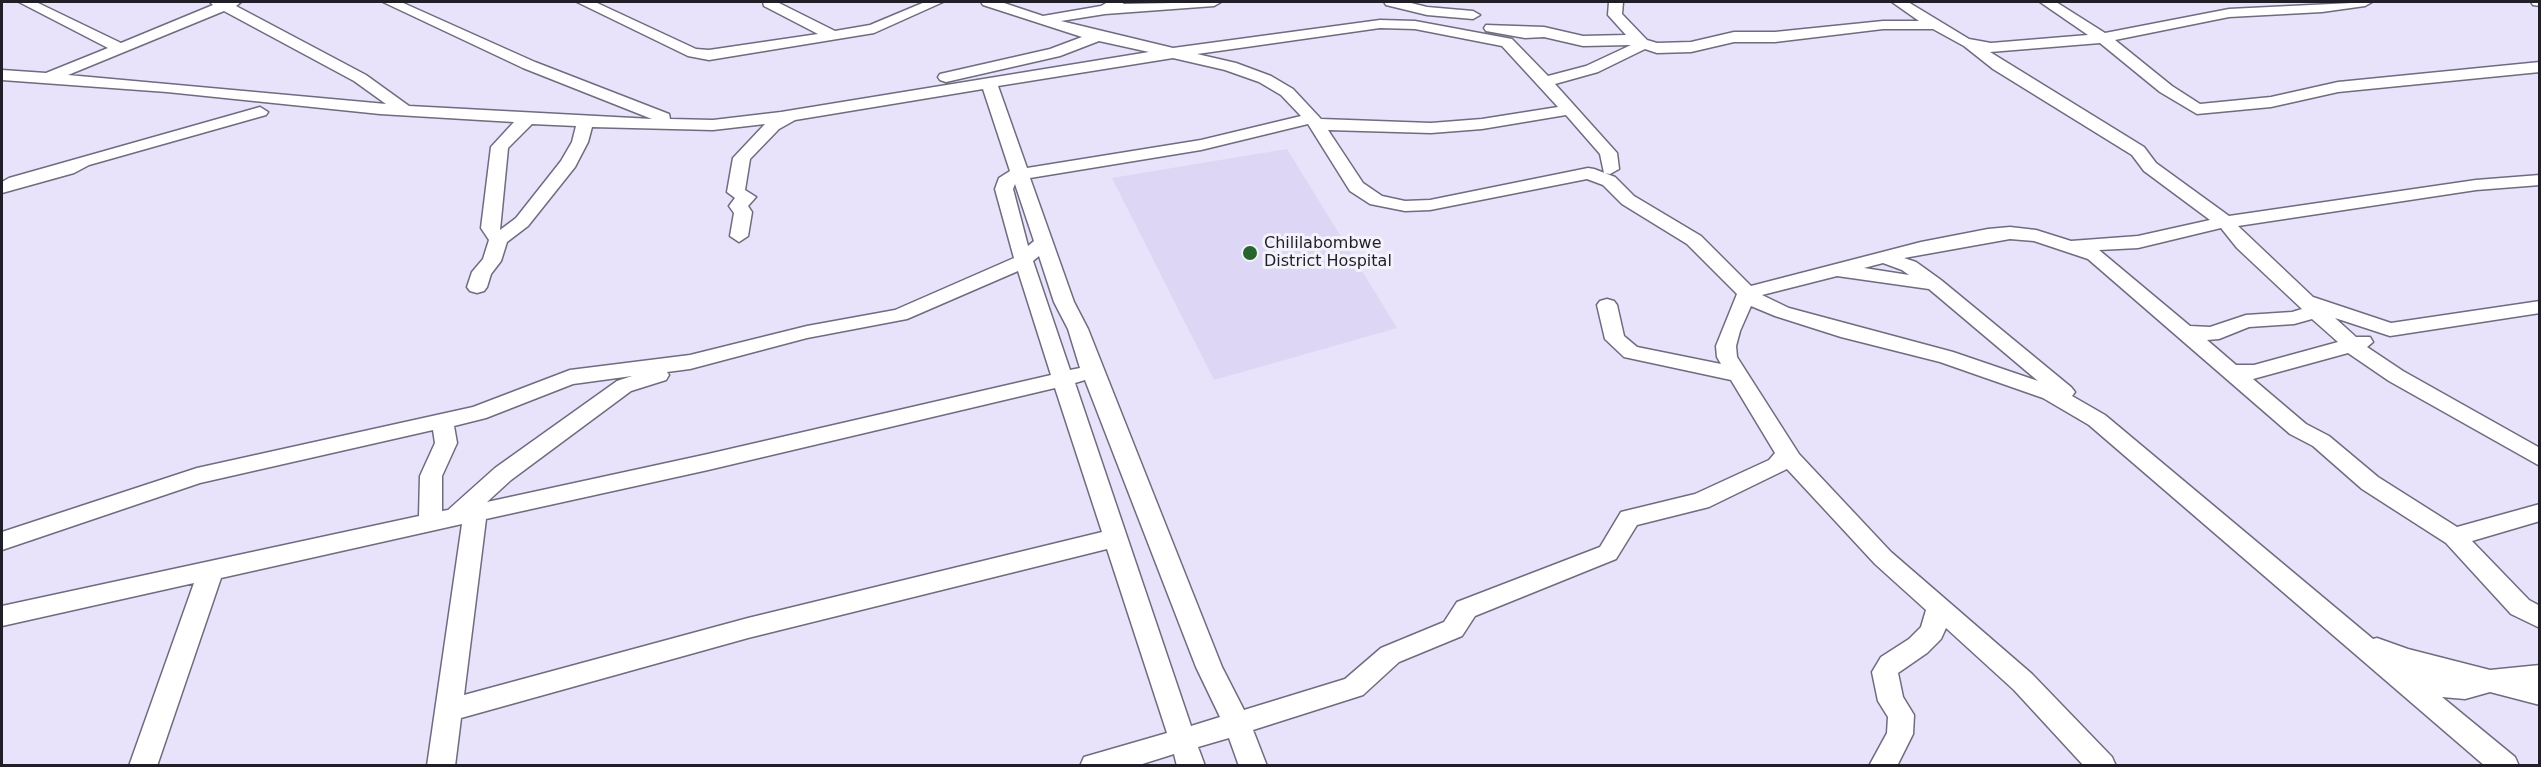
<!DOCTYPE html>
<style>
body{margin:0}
#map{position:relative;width:2541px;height:767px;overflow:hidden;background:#e8e2fa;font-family:"DejaVu Sans",sans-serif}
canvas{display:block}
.frame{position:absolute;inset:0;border:3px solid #201e26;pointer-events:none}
</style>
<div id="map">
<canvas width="2541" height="767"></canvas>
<div class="frame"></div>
</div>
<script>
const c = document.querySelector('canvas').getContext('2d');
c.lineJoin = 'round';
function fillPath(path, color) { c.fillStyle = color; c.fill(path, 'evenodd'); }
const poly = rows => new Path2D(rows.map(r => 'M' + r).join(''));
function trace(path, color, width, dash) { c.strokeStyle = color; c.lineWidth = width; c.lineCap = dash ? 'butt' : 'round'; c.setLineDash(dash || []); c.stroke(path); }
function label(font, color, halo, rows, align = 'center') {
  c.font = font + ' "DejaVu Sans",sans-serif'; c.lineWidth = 6; c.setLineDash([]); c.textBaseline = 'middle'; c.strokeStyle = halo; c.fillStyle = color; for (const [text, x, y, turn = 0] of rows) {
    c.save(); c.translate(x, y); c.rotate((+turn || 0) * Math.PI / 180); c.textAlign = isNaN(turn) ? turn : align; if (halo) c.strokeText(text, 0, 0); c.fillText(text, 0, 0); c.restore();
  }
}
const built = poly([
 [1287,149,1397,328,1214,380,1112,178]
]);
const minor = poly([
 [19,2,36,2,121,43,213,5,210,2,241,2,236,6,366,75,409,106,652,119,523,68,383,2,401,2,535,62,669,114,670,119,713,120,781,112,1149,52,1099,41,1060,56,946,82,940,80,938,77,940,74,1050,49,1082,37,983,5,981,2,1001,2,1043,16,1101,6,1108,2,1124,2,1123,4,1221,2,1214,6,1105,14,1061,21,1173,48,1380,20,1415,21,1512,39,1548,76,1586,66,1631,45,1583,46,1544,37,1525,38,1486,31,1484,28,1486,25,1544,27,1583,36,1626,35,1608,15,1609,2,1623,2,1622,14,1647,40,1657,43,1691,42,1734,32,1775,32,1883,21,1919,21,1892,2,1908,2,1969,39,1991,43,2088,35,2040,2,2056,2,2105,33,2229,9,2372,2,2365,6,2322,12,2229,17,2115,40,2172,86,2200,104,2271,97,2338,82,2540,62,2540,72,2338,92,2271,107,2197,114,2160,92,2100,43,1990,52,2144,147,2156,163,2229,216,2476,180,2540,175,2540,185,2476,190,2238,226,2313,297,2391,323,2540,301,2540,313,2390,336,2335,318,2356,337,2370,337,2373,342,2367,347,2403,371,2540,448,2540,466,2389,381,2348,353,2253,379,2306,424,2329,436,2378,477,2457,527,2540,504,2540,521,2472,541,2529,600,2540,606,2540,628,2511,614,2446,543,2362,489,2313,446,2290,434,2088,259,2034,241,2010,239,1904,258,1916,262,1941,280,2071,387,2075,392,2072,396,2105,415,2373,639,2377,638,2408,649,2490,670,2540,665,2540,705,2490,692,2465,699,2442,697,2515,757,2519,766,2485,766,2089,425,2043,398,1940,362,1841,337,1775,316,1751,306,1740,331,1736,346,1737,357,1799,454,1891,552,2032,674,2112,757,2116,766,2084,766,2014,690,1946,628,1941,639,1927,653,1898,673,1903,697,1914,715,1913,734,1897,766,1869,766,1887,733,1888,717,1878,701,1872,672,1881,657,1909,639,1921,627,1926,610,1875,564,1787,469,1709,507,1637,525,1616,559,1475,616,1462,636,1399,662,1363,695,1253,730,1267,766,1239,766,1229,738,1198,747,1205,766,1177,766,1174,754,1136,766,1080,766,1084,757,1167,733,1107,549,748,638,461,718,455,766,427,766,462,524,221,578,157,766,129,766,194,583,2,626,2,606,419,516,420,476,435,443,433,430,200,483,2,550,2,532,197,468,473,407,570,370,690,355,807,326,895,310,1014,258,995,189,999,178,1010,171,983,89,795,120,779,129,750,159,745,190,756,197,748,206,752,212,748,236,739,242,730,236,734,213,729,206,735,198,727,192,733,158,765,124,713,130,592,127,588,142,575,167,528,226,507,242,501,261,491,274,487,287,484,291,477,293,470,291,467,287,472,272,483,259,489,240,481,228,491,147,514,122,380,114,167,92,2,80,2,70,46,73,108,48,19,2],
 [224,11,354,81,386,104,68,75,224,11],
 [1380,28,1415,29,1502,46,1558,107,1482,119,1431,123,1321,119,1293,89,1271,76,1236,63,1197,54,1380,28],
 [1883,29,1933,29,1964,46,1993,69,2132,155,2144,171,2210,220,2138,236,2071,241,2036,230,2010,227,1988,229,1921,242,1751,286,1701,236,1634,196,1615,177,1594,169,1588,168,1430,200,1405,201,1382,196,1363,183,1328,130,1431,133,1482,129,1566,115,1600,154,1604,173,1610,174,1619,169,1617,153,1555,84,1598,72,1645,49,1657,53,1691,52,1734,42,1775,42,1883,29],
 [1173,58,1225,70,1259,82,1281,95,1301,116,1201,140,1027,168,998,86,1173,58],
 [532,124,576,126,572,142,561,161,516,218,500,230,508,148,532,124],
 [1308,124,1350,191,1370,204,1405,211,1430,210,1587,179,1603,185,1622,204,1687,244,1737,294,1716,346,1717,357,1721,364,1637,347,1624,336,1617,305,1614,301,1607,299,1600,301,1597,305,1605,339,1624,357,1731,380,1775,453,1769,460,1695,494,1621,512,1600,547,1457,602,1444,622,1381,648,1345,679,1244,710,1222,667,1088,329,1074,302,1030,178,1201,150,1308,124],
 [1015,184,1034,241,1028,246,1013,189,1015,184],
 [2221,228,2237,248,2302,309,2292,312,2246,315,2210,327,2190,326,2099,250,2138,248,2221,228],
 [1039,256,1054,302,1068,329,1080,368,1070,370,1033,261,1039,256],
 [1883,263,1902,270,1909,275,1864,268,1883,263],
 [1018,271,1051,375,708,454,487,502,511,480,631,391,666,380,669,375,667,372,690,369,807,338,907,319,1018,271],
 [1837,276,1929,289,2038,381,1953,352,1789,308,1762,295,1837,276],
 [2312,319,2338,342,2254,365,2236,365,2207,340,2219,339,2249,327,2294,324,2312,319],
 [632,376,617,381,495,468,448,510,442,511,442,476,457,443,454,426,486,418,573,384,632,376],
 [1085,380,1196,667,1220,717,1191,726,1075,383,1085,380],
 [1055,388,1102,532,748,618,464,695,486,519,708,470,1055,388],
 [577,2,595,2,696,49,709,50,818,34,764,6,763,2,777,2,835,31,870,25,925,2,943,2,874,33,709,60,688,56,577,2],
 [1384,2,1407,2,1427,7,1473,11,1480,15,1473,19,1427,15,1386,5,1384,2],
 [2531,2,2540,2,2540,6,2533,5,2531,2],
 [260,107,268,112,266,115,89,165,74,173,2,193,2,182,9,178,260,107]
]);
const markers = [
 [1250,253,8,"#26652e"]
];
const poiNames = [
 ["Chililabombwe",1264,244],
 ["District Hospital",1264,262]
];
fillPath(built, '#ddd6f5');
trace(minor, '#706b7f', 3);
fillPath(minor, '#fff');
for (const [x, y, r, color] of markers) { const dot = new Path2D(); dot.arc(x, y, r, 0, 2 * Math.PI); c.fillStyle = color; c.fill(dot); trace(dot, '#f4f2fb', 2); }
label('16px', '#201e26', '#f4f2fb', poiNames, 'left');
</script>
